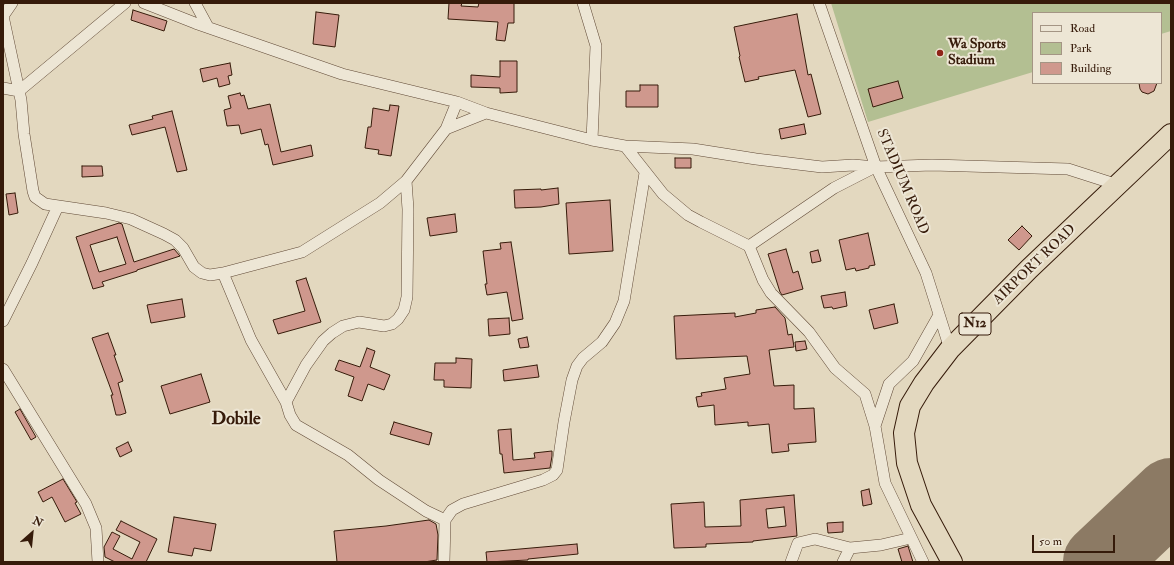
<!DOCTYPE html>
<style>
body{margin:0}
#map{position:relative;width:1174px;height:565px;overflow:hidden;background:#e3d8bf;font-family:"IM FELL Double Pica",serif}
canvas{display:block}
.frame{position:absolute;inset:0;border:4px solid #361b0a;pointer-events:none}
.legend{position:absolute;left:1032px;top:12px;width:130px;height:72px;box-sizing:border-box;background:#ede6d5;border:1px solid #a49584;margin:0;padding:5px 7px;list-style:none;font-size:12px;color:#361b0a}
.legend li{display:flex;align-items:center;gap:8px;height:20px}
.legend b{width:20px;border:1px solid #a49584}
.north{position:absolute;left:12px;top:513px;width:40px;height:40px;-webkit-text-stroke:3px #ede6d5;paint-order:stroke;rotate:27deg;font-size:11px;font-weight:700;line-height:16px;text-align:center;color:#361b0a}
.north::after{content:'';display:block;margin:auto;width:14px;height:18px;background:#361b0a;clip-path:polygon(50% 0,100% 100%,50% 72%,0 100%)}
.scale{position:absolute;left:1032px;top:535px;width:83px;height:18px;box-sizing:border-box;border:2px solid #361b0a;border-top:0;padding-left:5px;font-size:12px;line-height:14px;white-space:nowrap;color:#361b0a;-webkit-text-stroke:3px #ede6d5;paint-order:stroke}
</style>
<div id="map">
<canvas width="1174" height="565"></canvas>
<div class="frame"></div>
<ul class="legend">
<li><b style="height:5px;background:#ede6d5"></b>Road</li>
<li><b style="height:11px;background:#b3bf92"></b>Park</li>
<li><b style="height:11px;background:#cf988d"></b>Building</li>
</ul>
<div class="north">N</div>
<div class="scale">50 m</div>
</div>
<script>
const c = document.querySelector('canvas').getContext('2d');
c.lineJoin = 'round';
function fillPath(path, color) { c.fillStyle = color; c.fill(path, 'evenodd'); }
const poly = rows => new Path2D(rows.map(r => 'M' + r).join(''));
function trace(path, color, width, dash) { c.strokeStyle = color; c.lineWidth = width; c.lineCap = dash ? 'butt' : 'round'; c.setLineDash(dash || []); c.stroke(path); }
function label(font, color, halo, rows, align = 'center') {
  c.font = font + ' "IM FELL Double Pica",serif'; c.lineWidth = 4; c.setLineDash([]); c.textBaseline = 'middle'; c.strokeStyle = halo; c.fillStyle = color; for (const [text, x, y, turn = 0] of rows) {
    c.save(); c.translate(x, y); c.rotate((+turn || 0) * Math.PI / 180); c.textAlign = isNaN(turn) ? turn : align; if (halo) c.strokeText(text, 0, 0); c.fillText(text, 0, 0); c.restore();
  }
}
const green = poly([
 [831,3,1171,3,1171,31,1161,34,1161,13,1033,13,1033,72,868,122]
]);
const runway = poly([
 [1100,562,1171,495]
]);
const building = poly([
 [449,3,462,3,461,6,478,7,479,3,514,3,514,23,508,23,505,41,496,40,498,22,448,19,449,3],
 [133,10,167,21,164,31,131,20,133,10],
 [316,12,339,15,335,47,313,44,316,12],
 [797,14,808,75,811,74,821,114,808,117,795,70,758,77,759,79,745,82,739,57,740,56,734,27,797,14],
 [500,61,517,61,517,92,500,93,500,88,471,87,471,75,500,77,500,61],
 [230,63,232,75,228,76,230,84,219,87,217,78,203,82,200,69,230,63],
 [898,81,903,98,873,107,868,89,898,81],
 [1139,83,1157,83,1154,91,1148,94,1142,92,1140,89,1139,83],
 [640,85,658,85,658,107,626,107,626,91,640,91,640,85],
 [240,93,241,96,244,95,248,109,270,104,281,152,311,145,313,156,273,165,268,144,265,145,261,129,241,134,239,125,227,126,224,110,231,108,228,96,240,93],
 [390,105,399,106,391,156,378,154,379,150,365,148,368,127,371,127,373,108,389,111,390,105],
 [172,111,187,170,177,172,165,127,132,135,129,125,153,119,152,116,172,111],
 [804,124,806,134,781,139,779,129,804,124],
 [675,158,691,158,691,168,675,168,675,158],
 [82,166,102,166,103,176,82,177,82,166],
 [558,188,559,204,541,207,515,208,514,190,541,189,541,190,558,188],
 [15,193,18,213,9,215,6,194,15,193],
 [610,200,613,251,569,254,566,203,610,200],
 [455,214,457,232,430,236,427,218,455,214],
 [119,223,122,224,134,262,174,249,180,256,137,270,137,271,102,282,104,286,93,289,76,237,119,223],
 [117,237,126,264,99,272,90,245,117,237],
 [1022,226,1032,236,1019,250,1008,240,1022,226],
 [868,233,875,265,869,266,869,268,856,271,855,268,846,270,839,240,868,233],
 [511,242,523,319,512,321,507,292,487,295,485,284,487,284,483,251,501,249,500,243,511,242],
 [786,249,793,273,798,271,803,289,782,295,780,292,768,254,786,249],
 [818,250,821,261,812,263,810,252,818,250],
 [306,278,321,322,278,334,273,320,305,311,296,281,306,278],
 [845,292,847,306,833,309,832,307,824,308,821,296,845,292],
 [182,299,185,317,151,323,147,305,182,299],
 [894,304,898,323,874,329,869,310,894,304],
 [775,307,785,318,788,335,792,334,794,347,769,350,774,386,794,385,794,409,814,408,816,442,788,444,789,451,772,453,769,424,748,426,748,422,715,425,714,405,698,407,696,397,702,396,701,393,726,389,724,378,750,374,747,356,676,359,674,316,735,313,735,317,756,313,756,310,775,307],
 [509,318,510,334,489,336,488,319,509,318],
 [108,333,116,355,114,355,123,381,118,383,126,413,120,415,116,415,111,395,113,395,92,338,108,333],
 [527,337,529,347,520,348,518,339,527,337],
 [805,341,807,349,796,351,795,342,805,341],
 [367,348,375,351,370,367,390,375,384,390,368,384,362,401,348,396,354,377,335,370,339,360,360,367,367,348],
 [456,358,472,359,471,388,444,387,444,380,434,380,435,363,456,363,456,358],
 [537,365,539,377,504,381,503,370,537,365],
 [201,374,210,402,170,414,161,386,201,374],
 [20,409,36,437,31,440,15,412,20,409],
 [394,422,432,433,429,445,390,434,394,422],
 [511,429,513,460,535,458,534,453,552,451,552,456,550,468,504,473,502,454,500,454,498,430,511,429],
 [128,442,132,451,120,457,116,448,128,442],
 [63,479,77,502,75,503,81,514,65,522,52,497,43,502,38,492,63,479],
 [869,489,872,504,863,506,861,491,869,489],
 [794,495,797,536,753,541,753,542,706,544,706,547,674,548,671,504,704,502,705,527,741,526,740,500,794,495],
 [784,507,786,526,768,528,766,509,784,507],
 [174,517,216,524,211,551,194,548,192,556,168,552,174,517],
 [429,520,436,524,438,535,437,560,424,562,337,562,334,531,386,526,429,520],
 [121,521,157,539,146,562,115,562,105,557,104,547,112,532,120,536,113,549,132,559,140,542,116,530,121,521],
 [843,522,843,532,828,533,827,523,843,522],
 [577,544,578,554,528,559,528,560,487,562,486,552,577,544],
 [908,546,913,562,902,562,898,549,908,546]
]);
const street = poly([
 [144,3,195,23,342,74,457,102,486,113,592,140,625,146,693,149,756,159,822,167,853,165,876,167,932,165,1068,169,1118,185],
 [195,3,208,27],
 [583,3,596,46,592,140],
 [819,3,876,167,926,273,950,349],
 [3,16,21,100,24,134,33,191,35,197,45,204,106,213,131,219,164,234,175,240,183,248,194,267,202,273,210,275,223,273,302,252,380,203,406,181,446,129,457,102],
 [3,16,12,3],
 [3,88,19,91],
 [19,91,125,3],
 [446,129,486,113],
 [625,146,663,194,688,215,701,222,749,246,763,280,771,293,809,332,835,368,865,394,875,426,885,483,923,562],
 [749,246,834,188,875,167],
 [223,273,251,340,286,402,290,415,296,425,348,455,379,480,426,511,445,520],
 [3,321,32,263,58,206],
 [3,369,86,504,96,528,98,562],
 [286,402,306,365,323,341,332,333,343,326,359,322,384,326,392,324,398,319,404,310,407,297,408,209,406,181],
 [875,426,889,384,913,361,939,315],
 [444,562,445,520,452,510,463,504,543,480,553,475,557,470,564,422,572,380,577,366,583,358,602,342,615,323,624,301,645,173],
 [791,562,798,543,815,539,850,548,881,545,911,538],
 [843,562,850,548]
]);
const highway = poly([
 [952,562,921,505,907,463,904,433,910,406,924,383,950,349,1029,269,1171,134]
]);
const markers = [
 [940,53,4,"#8f2418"]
];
const shields = [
 [975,324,32]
];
const shieldNames = [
 ["N12",975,324]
];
const poiNames = [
 ["Wa Sports",948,45],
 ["Stadium",948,61]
];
const streetNames = [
 ["STADIUM ROAD",902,182,67],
 ["AIRPORT ROAD",1035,265,-44]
];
const districtNames = [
 ["Dobile",236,420]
];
fillPath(green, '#b3bf92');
trace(runway, '#8c7a64', 74);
fillPath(building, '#cf988d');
trace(building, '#361b0a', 1);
trace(street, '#614a37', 12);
trace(highway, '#361b0a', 22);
trace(street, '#ede6d5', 11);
trace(highway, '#e3d8bf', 20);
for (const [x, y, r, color] of markers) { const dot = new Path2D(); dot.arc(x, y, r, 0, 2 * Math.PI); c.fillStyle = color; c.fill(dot); trace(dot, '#ede6d5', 1.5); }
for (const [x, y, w] of shields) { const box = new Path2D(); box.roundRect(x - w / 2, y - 11, w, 22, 3); c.fillStyle = '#ede6d5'; c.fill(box); trace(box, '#361b0a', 1); }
label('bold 13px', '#361b0a', null, shieldNames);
label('bold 14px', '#361b0a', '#ede6d5', poiNames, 'left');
label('14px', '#361b0a', '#ede6d5', streetNames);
label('bold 18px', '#361b0a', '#ede6d5', districtNames);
</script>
